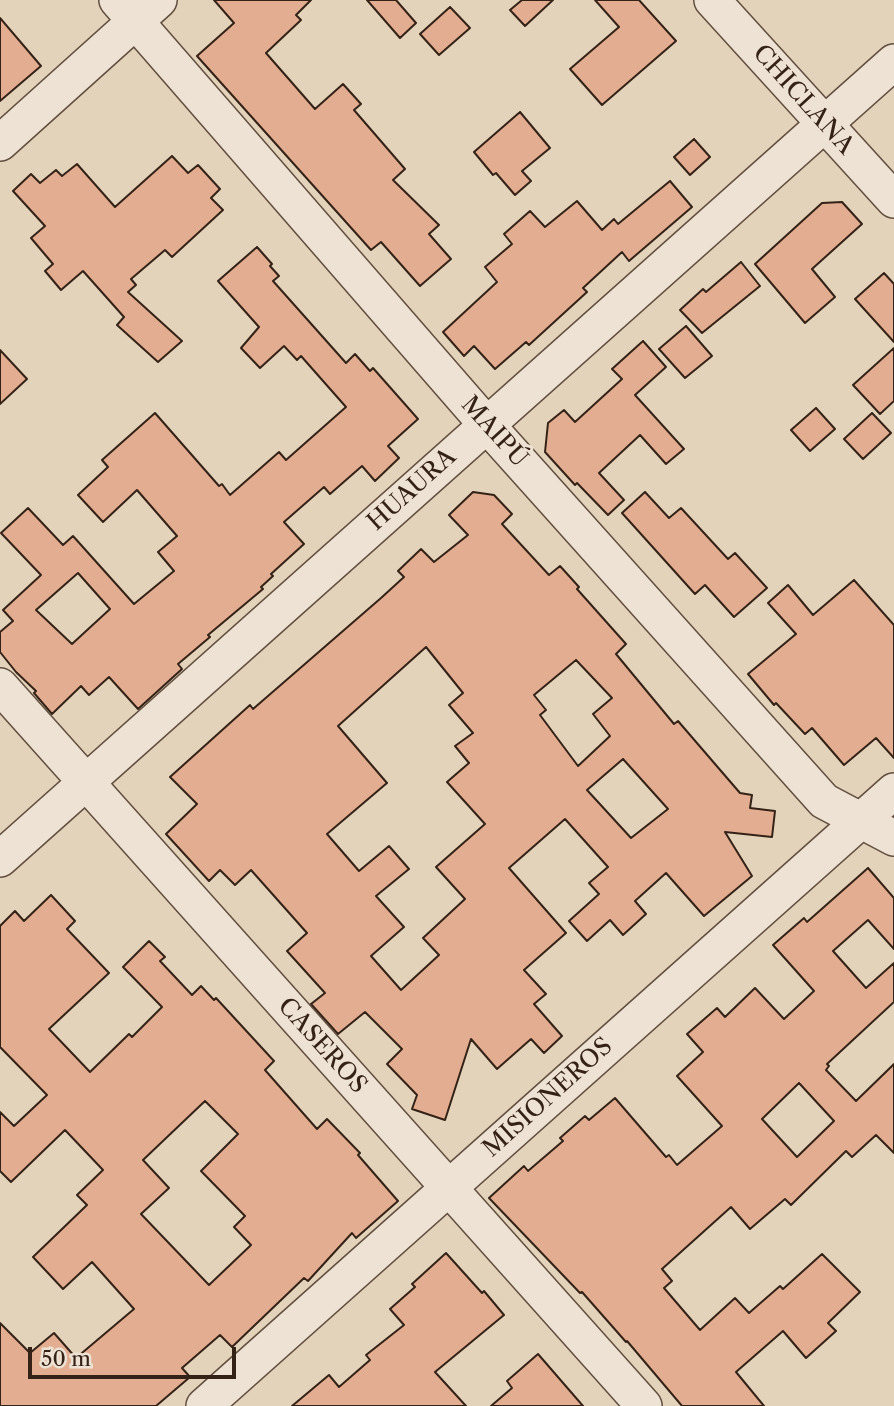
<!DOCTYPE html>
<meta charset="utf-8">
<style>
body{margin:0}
#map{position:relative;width:894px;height:1406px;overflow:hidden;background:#e4d3bb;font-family:"Libre Caslon Text",serif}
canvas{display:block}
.scale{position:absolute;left:28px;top:1347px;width:208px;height:32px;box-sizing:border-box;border:4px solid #352216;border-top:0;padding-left:9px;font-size:21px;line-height:24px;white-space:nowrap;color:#352216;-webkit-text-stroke:5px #ede2d3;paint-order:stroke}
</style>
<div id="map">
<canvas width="894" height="1406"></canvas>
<div class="scale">50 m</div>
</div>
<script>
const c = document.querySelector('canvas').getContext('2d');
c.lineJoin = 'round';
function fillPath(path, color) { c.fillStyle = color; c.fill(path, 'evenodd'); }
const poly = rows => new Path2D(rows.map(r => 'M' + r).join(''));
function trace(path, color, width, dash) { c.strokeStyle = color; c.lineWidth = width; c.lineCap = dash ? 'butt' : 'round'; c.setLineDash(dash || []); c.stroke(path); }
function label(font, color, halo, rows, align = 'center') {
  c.font = font + ' "Libre Caslon Text",serif'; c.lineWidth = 6; c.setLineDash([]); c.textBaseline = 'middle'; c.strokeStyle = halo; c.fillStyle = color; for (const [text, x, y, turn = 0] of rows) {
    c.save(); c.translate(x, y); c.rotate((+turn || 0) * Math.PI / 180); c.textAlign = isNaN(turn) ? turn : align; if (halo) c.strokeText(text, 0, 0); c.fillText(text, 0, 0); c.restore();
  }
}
const building = poly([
 [214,0,311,0,296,15,301,20,266,53,315,109,343,84,361,104,354,110,405,169,393,180,439,225,429,234,451,259,420,286,381,242,371,250,197,56,234,23,214,0],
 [367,0,396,0,416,23,400,38,367,0],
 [522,0,553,0,525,26,510,10,522,0],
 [595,0,639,0,676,41,602,105,570,69,619,27,595,0],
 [450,7,470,28,439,55,420,34,450,7],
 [0,18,41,66,0,101,0,18],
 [520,112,550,148,522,171,531,181,515,195,496,173,493,175,474,152,520,112],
 [694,139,710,157,690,175,674,157,694,139],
 [172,156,188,173,198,165,220,189,211,198,223,210,172,257,165,250,131,279,136,285,128,292,182,341,158,362,117,325,124,317,83,271,61,290,45,271,53,264,31,238,45,226,13,191,31,174,40,183,56,170,62,176,77,164,115,207,172,156],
 [670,181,692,207,629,261,622,252,583,288,587,292,529,345,526,342,495,369,474,346,464,356,443,332,497,282,485,267,512,244,504,234,530,211,545,227,577,201,602,230,614,219,618,224,670,181],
 [842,202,862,224,812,269,835,297,805,323,755,264,822,203,842,202],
 [257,247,272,264,270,266,279,276,273,281,346,363,355,354,370,371,373,368,418,419,388,446,399,458,375,481,362,466,330,494,324,487,284,522,304,544,271,574,273,576,261,587,263,589,208,635,210,637,178,664,182,669,138,709,109,677,89,695,81,686,52,714,34,693,36,691,16,672,0,652,0,632,13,621,3,610,41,575,1,533,28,508,63,545,73,536,134,604,174,571,158,552,177,536,137,490,103,522,78,495,108,467,102,460,155,413,219,486,222,484,230,495,279,452,286,460,346,407,301,356,297,360,284,346,260,368,241,348,259,327,218,281,257,247],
 [78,573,110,609,72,644,36,610,78,573],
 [741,262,760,286,702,333,680,310,703,289,706,292,741,262],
 [884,273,894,284,894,342,855,299,884,273],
 [686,326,712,356,685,378,659,349,686,326],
 [643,341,666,367,635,395,684,449,666,464,640,435,599,473,624,500,608,515,577,483,575,485,545,452,548,423,564,410,575,422,622,379,612,369,643,341],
 [894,348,894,401,880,414,853,385,894,348],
 [0,350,27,379,0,404,0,350],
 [816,408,835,429,810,451,791,430,816,408],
 [872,413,891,433,863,459,844,439,872,413],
 [473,492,494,495,512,514,502,524,549,575,560,566,579,587,577,589,626,644,616,654,674,724,678,721,740,793,752,795,750,808,775,811,772,837,725,832,752,876,704,916,666,873,635,901,646,914,623,935,610,920,587,941,569,921,599,894,589,883,608,867,565,819,509,868,566,933,524,970,546,994,534,1004,562,1036,544,1053,531,1039,497,1069,471,1039,445,1120,412,1109,417,1095,387,1064,402,1049,365,1012,338,1034,311,1004,325,993,287,951,307,933,251,870,235,885,220,870,209,881,166,834,197,804,170,777,250,705,253,709,381,598,404,577,398,571,421,549,434,562,468,535,449,515,473,492],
 [426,647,463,693,449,705,473,733,455,746,469,763,447,782,485,824,436,867,465,899,423,938,439,955,401,990,371,956,404,927,376,896,409,869,389,846,359,871,327,834,387,783,338,726,426,647],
 [576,660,612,698,593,714,610,736,578,766,540,715,546,710,534,695,576,660],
 [623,759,668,809,631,838,587,790,623,759],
 [645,492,669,518,681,508,728,559,735,553,767,588,734,617,705,585,695,594,622,513,645,492],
 [854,580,894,625,894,758,876,738,844,765,812,728,805,734,776,703,774,705,748,674,796,634,768,603,788,585,813,615,854,580],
 [868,868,894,898,894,949,868,920,833,951,866,988,894,963,894,1002,827,1064,829,1066,826,1070,856,1101,894,1064,894,1153,876,1135,852,1157,846,1151,791,1205,785,1199,750,1229,731,1207,662,1269,672,1281,664,1288,700,1330,735,1298,749,1313,780,1286,783,1289,822,1254,860,1292,828,1323,836,1331,806,1358,783,1331,736,1372,764,1406,682,1406,627,1341,626,1342,582,1292,580,1293,489,1198,524,1166,528,1171,563,1141,560,1138,585,1116,589,1120,615,1098,666,1157,669,1155,677,1165,722,1126,677,1076,703,1052,687,1034,717,1008,725,1017,755,988,784,1019,814,991,773,945,804,918,807,922,868,868],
 [799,1083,834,1121,797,1157,762,1119,799,1083],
 [51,895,75,921,67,929,109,973,49,1029,90,1072,129,1034,132,1037,162,1007,123,967,149,941,165,957,160,961,192,995,201,986,214,1000,216,998,274,1061,265,1070,317,1129,327,1119,360,1153,358,1155,398,1201,356,1238,352,1233,308,1281,304,1278,232,1347,220,1335,182,1368,190,1377,156,1406,0,1406,0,1323,30,1353,54,1333,76,1358,134,1309,92,1262,63,1289,33,1257,87,1205,77,1195,103,1170,65,1130,11,1182,0,1171,0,1112,14,1126,47,1095,0,1047,0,926,15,911,24,921,51,895],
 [205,1101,238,1134,201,1171,245,1216,234,1227,251,1245,209,1285,141,1214,169,1188,143,1160,205,1101],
 [446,1253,482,1293,484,1291,504,1315,435,1372,466,1406,292,1406,329,1375,339,1387,370,1360,366,1355,404,1325,390,1309,415,1287,412,1284,446,1253],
 [538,1354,583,1406,491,1406,512,1388,507,1381,538,1354]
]);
const minor = poly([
 [117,0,486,424,824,801,894,838],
 [712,0,894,200],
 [0,143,159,0],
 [0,686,644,1406],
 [0,859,894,62],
 [204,1406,894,791]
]);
const streetNames = [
 ["CHICLANA",803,100,48],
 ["MAIPÚ",494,432,48],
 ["HUAURA",412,490,-42],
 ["CASEROS",322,1046,48],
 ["MISIONEROS",548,1098,-42]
];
fillPath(building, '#e2ad90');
trace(building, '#352216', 2);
trace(minor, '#614e3f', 38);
trace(minor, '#ede2d3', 35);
label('24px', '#352216', '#ede2d3', streetNames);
</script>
